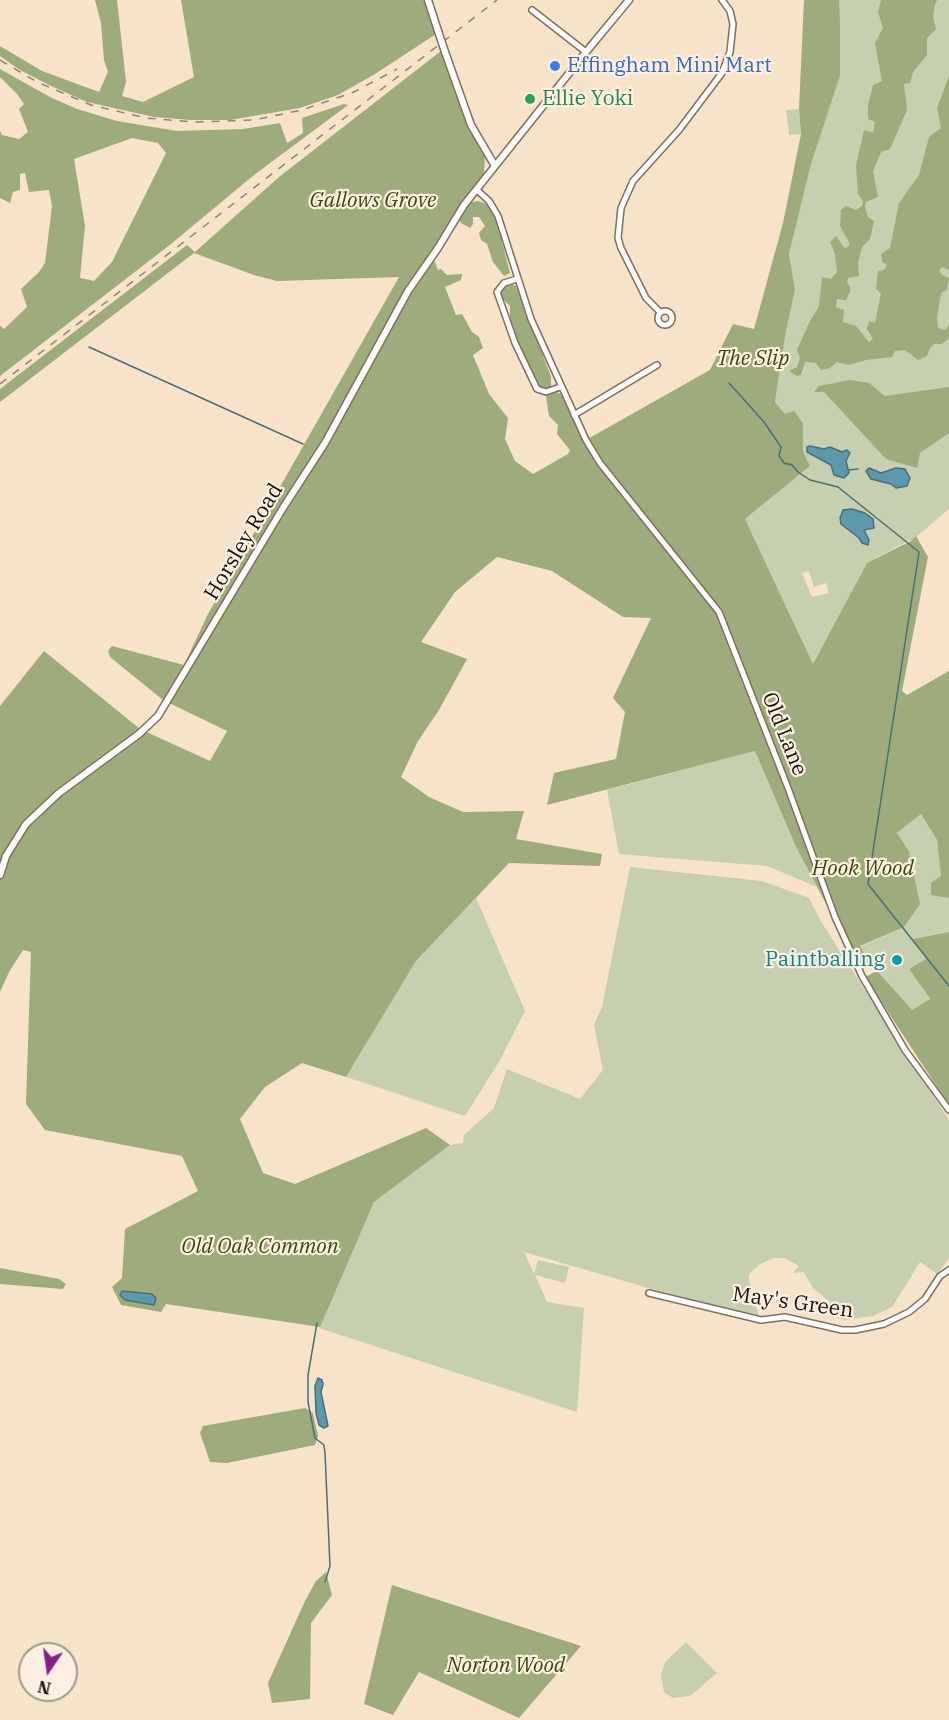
<!DOCTYPE html>
<style>
body{margin:0}
#map{position:relative;width:949px;height:1720px;overflow:hidden;background:#f7e2ca;font-family:"IBM Plex Serif",serif}
canvas{display:block}
.north{position:absolute;left:18px;top:1642px;width:60px;height:60px;box-sizing:border-box;background:#fdf0e2;border:2px solid #a1978b;border-radius:50%;rotate:193deg;font-size:16px;font-weight:700;line-height:24px;text-align:center;color:#181109}
.north::after{content:'';display:block;margin:auto;width:21px;height:27px;background:#892187;clip-path:polygon(50% 0,100% 100%,50% 72%,0 100%)}
</style>
<div id="map">
<canvas width="949" height="1720"></canvas>
<div class="north">N</div>
</div>
<script>
const c = document.querySelector('canvas').getContext('2d');
c.lineJoin = 'round';
function fillPath(path, color) { c.fillStyle = color; c.fill(path, 'evenodd'); }
const poly = rows => new Path2D(rows.map(r => 'M' + r).join(''));
function trace(path, color, width, dash) { c.strokeStyle = color; c.lineWidth = width; c.lineCap = dash ? 'butt' : 'round'; c.setLineDash(dash || []); c.stroke(path); }
function label(font, color, halo, rows, align = 'center') {
  c.font = font + ' "IBM Plex Serif",serif'; c.lineWidth = 4.5; c.setLineDash([]); c.textBaseline = 'middle'; c.strokeStyle = halo; c.fillStyle = color; for (const [text, x, y, turn = 0] of rows) {
    c.save(); c.translate(x, y); c.rotate((+turn || 0) * Math.PI / 180); c.textAlign = isNaN(turn) ? turn : align; if (halo) c.strokeText(text, 0, 0); c.fillText(text, 0, 0); c.restore();
  }
}
const green = poly([
 [839,0,949,0,949,509,911,541,910,540,867,563,813,664,745,519,810,466,803,452,803,423,785,414,775,402,786,331,795,290,789,254,811,164,840,76],
 [809,571,814,587,826,583,829,593,812,597,802,573],
 [799,109,801,134,789,135,786,110],
 [755,751,796,847,817,887,767,866,619,854,607,790],
 [921,814,937,840,941,876,931,894,949,898,949,932,913,939,927,959,909,969,930,1000,911,1010,871,965,860,947,904,927,919,904,909,851,897,833],
 [630,867,762,881,809,898,820,920,949,1120,949,1258,937,1274,920,1262,892,1307,873,1316,844,1320,832,1315,831,1303,813,1288,804,1272,793,1273,799,1266,785,1258,774,1258,760,1264,749,1274,749,1281,759,1316,652,1289,524,1252,534,1274,538,1260,569,1267,565,1283,535,1275,547,1302,584,1308,577,1412,319,1328,374,1202,450,1145,463,1143,464,1135,494,1108,507,1069,580,1099,603,1070,594,1025,602,1007],
 [476,898,525,1011,500,1060,465,1116,346,1077,416,961],
 [686,1642,717,1673,690,1696,673,1698,664,1692,661,1675,665,1662]
]);
const forest = poly([
 [95,0,117,0,126,82,122,96,143,102,194,77,181,0,425,0,436,34,375,74,338,95,300,108,230,120,190,120,154,117,87,102,51,86,20,70,0,56,0,46,42,71,99,92,108,72,104,60,101,23],
 [804,0,839,0,840,22,840,76,811,164,789,254,795,290,786,331,775,402,785,414,794,411,803,423,803,452,810,466,745,519,813,664,867,563,911,541,916,536,928,557,902,691,907,695,949,671,949,898,931,895,931,883,941,876,937,840,921,814,897,833,909,851,920,904,904,927,860,946,871,965,861,970,796,847,755,751,547,805,554,773,616,759,625,712,613,698,651,618,623,617,552,571,497,557,455,592,421,642,467,659,439,710,418,741,401,777,429,797,463,812,524,811,516,839,602,854,600,866,509,863,416,961,346,1077,302,1063,265,1087,240,1119,263,1173,295,1184,426,1128,450,1145,374,1202,320,1327,166,1304,161,1312,121,1305,112,1287,122,1278,125,1229,198,1191,182,1156,45,1130,26,1104,31,952,23,950,9,972,0,992,0,706,44,651,140,729,210,761,227,731,163,700,110,657,108,651,112,646,184,665,208,614,399,277,277,281,254,275,194,253,0,402,0,389,187,245,195,252,279,177,441,51,475,140,485,157,484,174,453,216,431,252,438,270,441,269,447,275,462,274,461,280,445,287,456,315,462,314,472,332,479,337,483,348,473,355,489,394,508,418,505,439,515,461,533,474,568,454,570,450,557,434,558,425,549,416,546,396,556,392,561,394,584,441,710,370,733,324,754,329,783,223,801,134,799,109],
 [881,0,937,0,935,4,933,17,936,29,927,38,927,55,913,72,910,83,904,84,907,110,890,149,881,152,873,171,878,197,866,202,865,207,868,217,874,221,870,239,862,247,858,263,859,276,848,278,847,283,850,286,850,292,846,300,837,299,836,307,844,310,843,322,856,326,869,342,873,339,867,329,869,321,875,323,881,293,876,289,878,271,884,270,887,265,882,262,881,254,890,248,899,203,919,175,929,137,941,128,937,108,949,76,949,270,942,267,939,270,942,275,949,278,947,290,942,292,940,298,937,318,938,328,945,330,949,325,949,338,942,344,934,344,930,348,927,356,918,360,905,350,895,351,892,357,866,360,849,365,837,362,830,368,821,370,816,363,805,362,801,375,797,376,789,371,797,367,800,358,797,350,810,321,819,306,822,277,831,279,837,272,835,254,830,242,836,236,845,249,850,244,840,226,841,210,846,206,856,210,862,206,863,201,858,194,856,165,864,130,873,133,875,122,868,119,868,105,873,85,882,81,875,43,883,28,878,12],
 [0,69,50,97,77,109,117,121,177,131,243,129,280,123,287,143,303,133,302,118,344,104,348,105,254,175,171,244,0,376,0,326,4,329,27,307,21,289,39,272,45,263,52,206,49,190,29,192,25,173,20,174,20,190,13,192,10,203,0,198,0,131,2,135,19,139,28,132,19,109,24,104,17,94,0,77],
 [132,138,158,143,166,153,112,262,94,281,80,278,85,226,74,159],
 [478,201,487,204,495,213,510,273,504,276,493,262,487,244,481,240,479,233,485,226,479,217,473,217,473,224,470,228,461,223,459,219,466,206,471,202],
 [512,284,516,286,541,350,551,377,551,387,543,389,535,384,510,320,510,306,500,296,500,291,504,286],
 [850,380,869,383,885,396,949,387,949,433,920,453,917,468,886,459,824,392,814,392,819,386],
 [949,932,949,1105,865,977,877,971,912,1010,930,999,909,969,926,959,913,939],
 [0,1268,59,1279,66,1284,63,1289,0,1284],
 [305,1408,313,1413,318,1436,315,1445,227,1463,210,1462,200,1433,203,1426],
 [326,1572,332,1595,311,1623,310,1699,272,1703,268,1683,305,1601,316,1581],
 [392,1585,581,1646,519,1718,419,1672,393,1715,364,1704]
]);
const water = poly([
 [810,446,824,449,830,447,842,452,847,450,850,453,846,461,849,473,844,478,834,475,831,465,807,452,807,447,810,446],
 [869,468,881,473,896,468,905,469,910,478,907,486,896,488,891,484,871,479,866,471,869,468],
 [852,509,865,513,873,519,874,528,864,530,869,540,868,545,862,543,859,538,841,524,840,518,843,510,852,509],
 [122,1291,152,1294,156,1298,154,1305,125,1300,120,1295,122,1291],
 [318,1378,322,1380,323,1384,321,1392,328,1426,324,1428,319,1425,316,1413,315,1386,318,1378]
]);
const stream = poly([
 [89,347,303,444],
 [729,383,764,422,781,447,779,456,784,463,792,465,798,472,810,480,838,487,919,552,868,884,949,986],
 [849,470,858,469],
 [317,1323,308,1375,308,1402,315,1438,324,1445,325,1453,330,1566,325,1582]
]);
const minor = poly([
 [532,10,586,52],
 [477,190,489,201,498,216,531,319,586,440,600,463,719,612,788,788,835,917,862,976,905,1050,949,1110],
 [517,279,504,283,497,292,515,343,537,389,546,392,560,387],
 '658 318a7 7 0 1 1 14 0a7 7 0 1 1-14 0Z',
 [660,312,646,298,621,248,618,238,621,208,633,181,679,130,722,73,730,52,733,24,730,11,722,0],
 [574,415,657,365],
 [649,1293,761,1320,785,1317,842,1330,855,1330,884,1324,909,1312,925,1299,940,1276,949,1270]
]);
const tertiary = poly([
 [428,0,438,31],
 [445,52,471,125,495,166],
 [0,875,6,856,26,824,59,793,139,734,158,716,283,508,325,443,408,291,438,248,464,205,586,52,629,0]
]);
const rail = poly([
 [0,60,37,82,91,105,146,118,194,122,254,120,302,110,354,92,397,69],
 [0,384,497,0]
]);
const tertiaryBridge = poly([
 [438,31,445,52]
]);
const markers = [
 [555,66,6,"#3f7fe0"],
 [530,99,6,"#2e9e5b"],
 [897,960,6,"#0f9aa8"]
];
const shopNames = [
 ["Effingham Mini Mart",567,66]
];
const leisureNames = [
 ["Ellie Yoki",542,99]
];
const parkNames = [
 ["Gallows Grove",373,201],
 ["The Slip",753,359],
 ["Hook Wood",863,869],
 ["Old Oak Common",260,1247],
 ["Norton Wood",506,1666]
];
const streetNames = [
 ["Horsley Road",244,542,-59],
 ["Old Lane",784,734,68],
 ["May's Green",793,1303,8]
];
const cultureNames = [
 ["Paintballing",885,960]
];
fillPath(green, '#c6cfb0');
fillPath(forest, '#9eab7c');
fillPath(water, '#5e98ab');
trace(water, '#49707a', 1.5);
trace(stream, '#49707a', 1.5);
trace(minor, '#826f5a', 8);
trace(tertiary, '#826f5a', 9);
trace(minor, '#fff', 5);
trace(tertiary, '#fff', 6);
trace(rail, '#938473', 1.5, [8, 8]);
trace(tertiaryBridge, '#826f5a', 9, []);
trace(tertiaryBridge, '#fff', 6);
for (const [x, y, r, color] of markers) { const dot = new Path2D(); dot.arc(x, y, r, 0, 2 * Math.PI); c.fillStyle = color; c.fill(dot); trace(dot, '#fdf0e2', 2); }
label('21px', '#366cbe', '#fdf0e2', shopNames, 'left');
label('21px', '#27864d', '#fdf0e2', leisureNames, 'left');
label('italic 21px', '#3b4710', '#fdf0e2', parkNames);
label('21px', '#181109', '#fdf0e2', streetNames);
label('21px', '#0d838f', '#fdf0e2', cultureNames, 'right');
</script>
